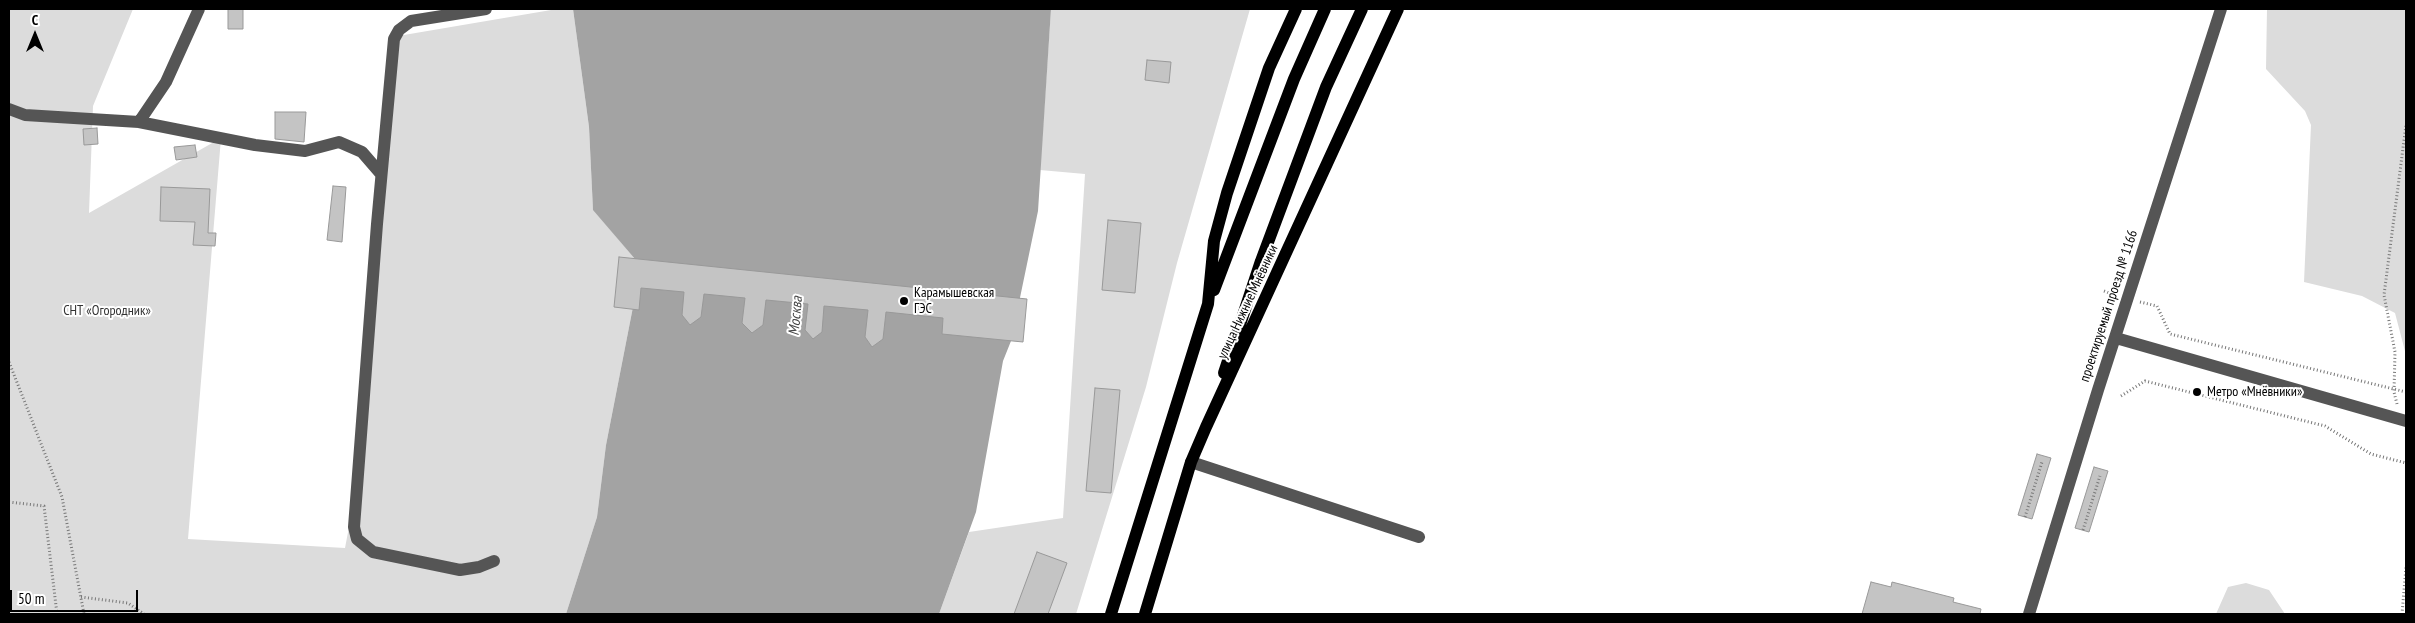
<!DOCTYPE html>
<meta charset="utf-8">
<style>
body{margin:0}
#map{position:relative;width:2415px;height:623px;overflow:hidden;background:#fff;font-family:"PT Sans Narrow",sans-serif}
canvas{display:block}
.frame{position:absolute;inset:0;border:10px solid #000;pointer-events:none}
.north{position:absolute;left:10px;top:10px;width:50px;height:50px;-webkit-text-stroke:4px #fff;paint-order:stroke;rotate:0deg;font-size:14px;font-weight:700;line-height:20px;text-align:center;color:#000}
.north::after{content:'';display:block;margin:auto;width:18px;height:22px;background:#000;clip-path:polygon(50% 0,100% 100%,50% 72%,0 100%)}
.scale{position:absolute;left:10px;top:590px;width:128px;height:22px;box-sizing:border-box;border:2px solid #000;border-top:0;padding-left:6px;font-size:15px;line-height:18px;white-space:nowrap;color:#000;-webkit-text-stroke:4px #fff;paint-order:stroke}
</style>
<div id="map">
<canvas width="2415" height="623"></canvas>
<div class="frame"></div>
<div class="north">С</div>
<div class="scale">50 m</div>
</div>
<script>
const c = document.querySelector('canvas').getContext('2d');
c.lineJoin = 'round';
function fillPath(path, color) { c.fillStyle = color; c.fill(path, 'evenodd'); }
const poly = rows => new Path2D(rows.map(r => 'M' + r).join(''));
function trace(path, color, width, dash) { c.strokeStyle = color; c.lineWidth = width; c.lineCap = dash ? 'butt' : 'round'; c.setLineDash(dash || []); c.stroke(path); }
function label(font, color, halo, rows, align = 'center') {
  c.font = font + ' "PT Sans Narrow",sans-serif'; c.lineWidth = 4; c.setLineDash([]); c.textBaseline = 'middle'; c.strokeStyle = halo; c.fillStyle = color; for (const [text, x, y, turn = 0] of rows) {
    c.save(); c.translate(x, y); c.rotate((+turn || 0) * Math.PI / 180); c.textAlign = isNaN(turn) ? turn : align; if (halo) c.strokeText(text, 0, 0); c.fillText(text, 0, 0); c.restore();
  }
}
const green = poly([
 [9,9,133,9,93,106,89,213,221,138,188,539,345,548,349,527,398,36,557,9,573,9,589,127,593,209,641,266,606,445,597,517,566,614,9,614],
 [1051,9,1250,9,1177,263,1146,387,1076,614,939,614,969,532,1063,518,1085,174,1040,170],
 [2267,9,2406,9,2406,355,2395,313,2362,296,2304,282,2311,125,2305,111,2266,69],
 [2246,583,2269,590,2285,614,2216,614,2228,587]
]);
const water = poly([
 [573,9,1051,9,1038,211,1011,341,1003,361,976,512,939,614,566,614,597,517,606,445,641,266,593,210,589,127]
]);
const building = poly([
 [228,9,243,9,243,29,228,29,228,9],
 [1147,60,1171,62,1169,83,1145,80,1147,60],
 [275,112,306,112,304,142,275,139,275,112],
 [97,128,98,144,84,145,83,129,97,128],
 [195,145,197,157,176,160,174,147,195,145],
 [333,186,346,187,342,242,327,240,333,186],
 [161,187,210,189,208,233,216,233,215,246,193,245,195,222,160,221,161,187],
 [1108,220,1141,223,1135,293,1102,290,1108,220],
 [619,257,1027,299,1023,342,942,334,943,318,886,312,883,339,872,347,865,337,868,310,824,306,822,332,813,339,805,330,808,304,766,300,763,325,752,333,742,323,745,298,704,294,701,317,690,325,682,315,684,292,641,288,639,310,614,307,619,257],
 [1095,388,1120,390,1111,493,1086,491,1095,388],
 [2037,454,2051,458,2032,519,2018,515,2037,454],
 [2094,467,2108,471,2089,532,2075,528,2094,467],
 [1037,552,1067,563,1048,614,1014,614,1037,552],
 [1871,582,1891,587,1892,582,1954,598,1953,602,1981,609,1980,614,1862,614,1871,582]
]);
const path = poly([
 [2104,291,2114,295],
 [2140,302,2157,306,2170,334,2406,392],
 [9,362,62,497,84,614],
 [2121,396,2145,381,2325,426,2371,454,2406,463],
 [2397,404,2394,392,2395,352,2384,295,2406,125],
 [9,502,44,506,57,614],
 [2025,517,2042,462],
 [2083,530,2100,476],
 [81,597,128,603,144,614],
 [2402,614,2406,567]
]);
const minor = poly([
 [486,9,411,21,399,30,394,39,377,224,354,527,357,539,373,552,460,570,479,567,494,561],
 [9,109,25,115,139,122,255,145,305,151,339,142,362,152,381,174],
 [139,122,166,82,199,9],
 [2116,338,2406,421],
 [1191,462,1419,537],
 [2029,614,2098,390,2221,9]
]);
const major = poly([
 [1214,290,1294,79,1325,9],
 [1224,373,1261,261,1326,87,1362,9],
 [1111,614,1208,304,1214,241,1227,193,1269,68,1296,9],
 [1145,614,1191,462,1206,427,1398,9]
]);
const markers = [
 [904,301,5,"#000"],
 [2197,392,5,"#000"]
];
const poiNames = [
 ["Карамышевская",914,293],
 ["ГЭС",914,309],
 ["Метро «Мнёвники»",2207,392]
];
const streetNames = [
 ["улица Нижние Мнёвники",1248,302,-65],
 ["проектируемый проезд № 1166",2109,306,-72]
];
const parkNames = [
 ["СНТ «Огородник»",107,311]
];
const waterNames = [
 ["Москва",796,316,-85]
];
fillPath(green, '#dcdcdc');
fillPath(water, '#a3a3a3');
fillPath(building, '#c4c4c4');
trace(building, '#999', 1);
trace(path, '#777', 3, [1, 2.5]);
trace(minor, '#555', 12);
trace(major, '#000', 12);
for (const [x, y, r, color] of markers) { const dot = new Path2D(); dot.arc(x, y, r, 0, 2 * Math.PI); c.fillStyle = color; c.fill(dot); trace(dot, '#fff', 2); }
label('14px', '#000', '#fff', poiNames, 'left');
label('14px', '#000', '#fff', streetNames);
label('14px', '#333', '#fff', parkNames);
label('italic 15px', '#444', '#fff', waterNames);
</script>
